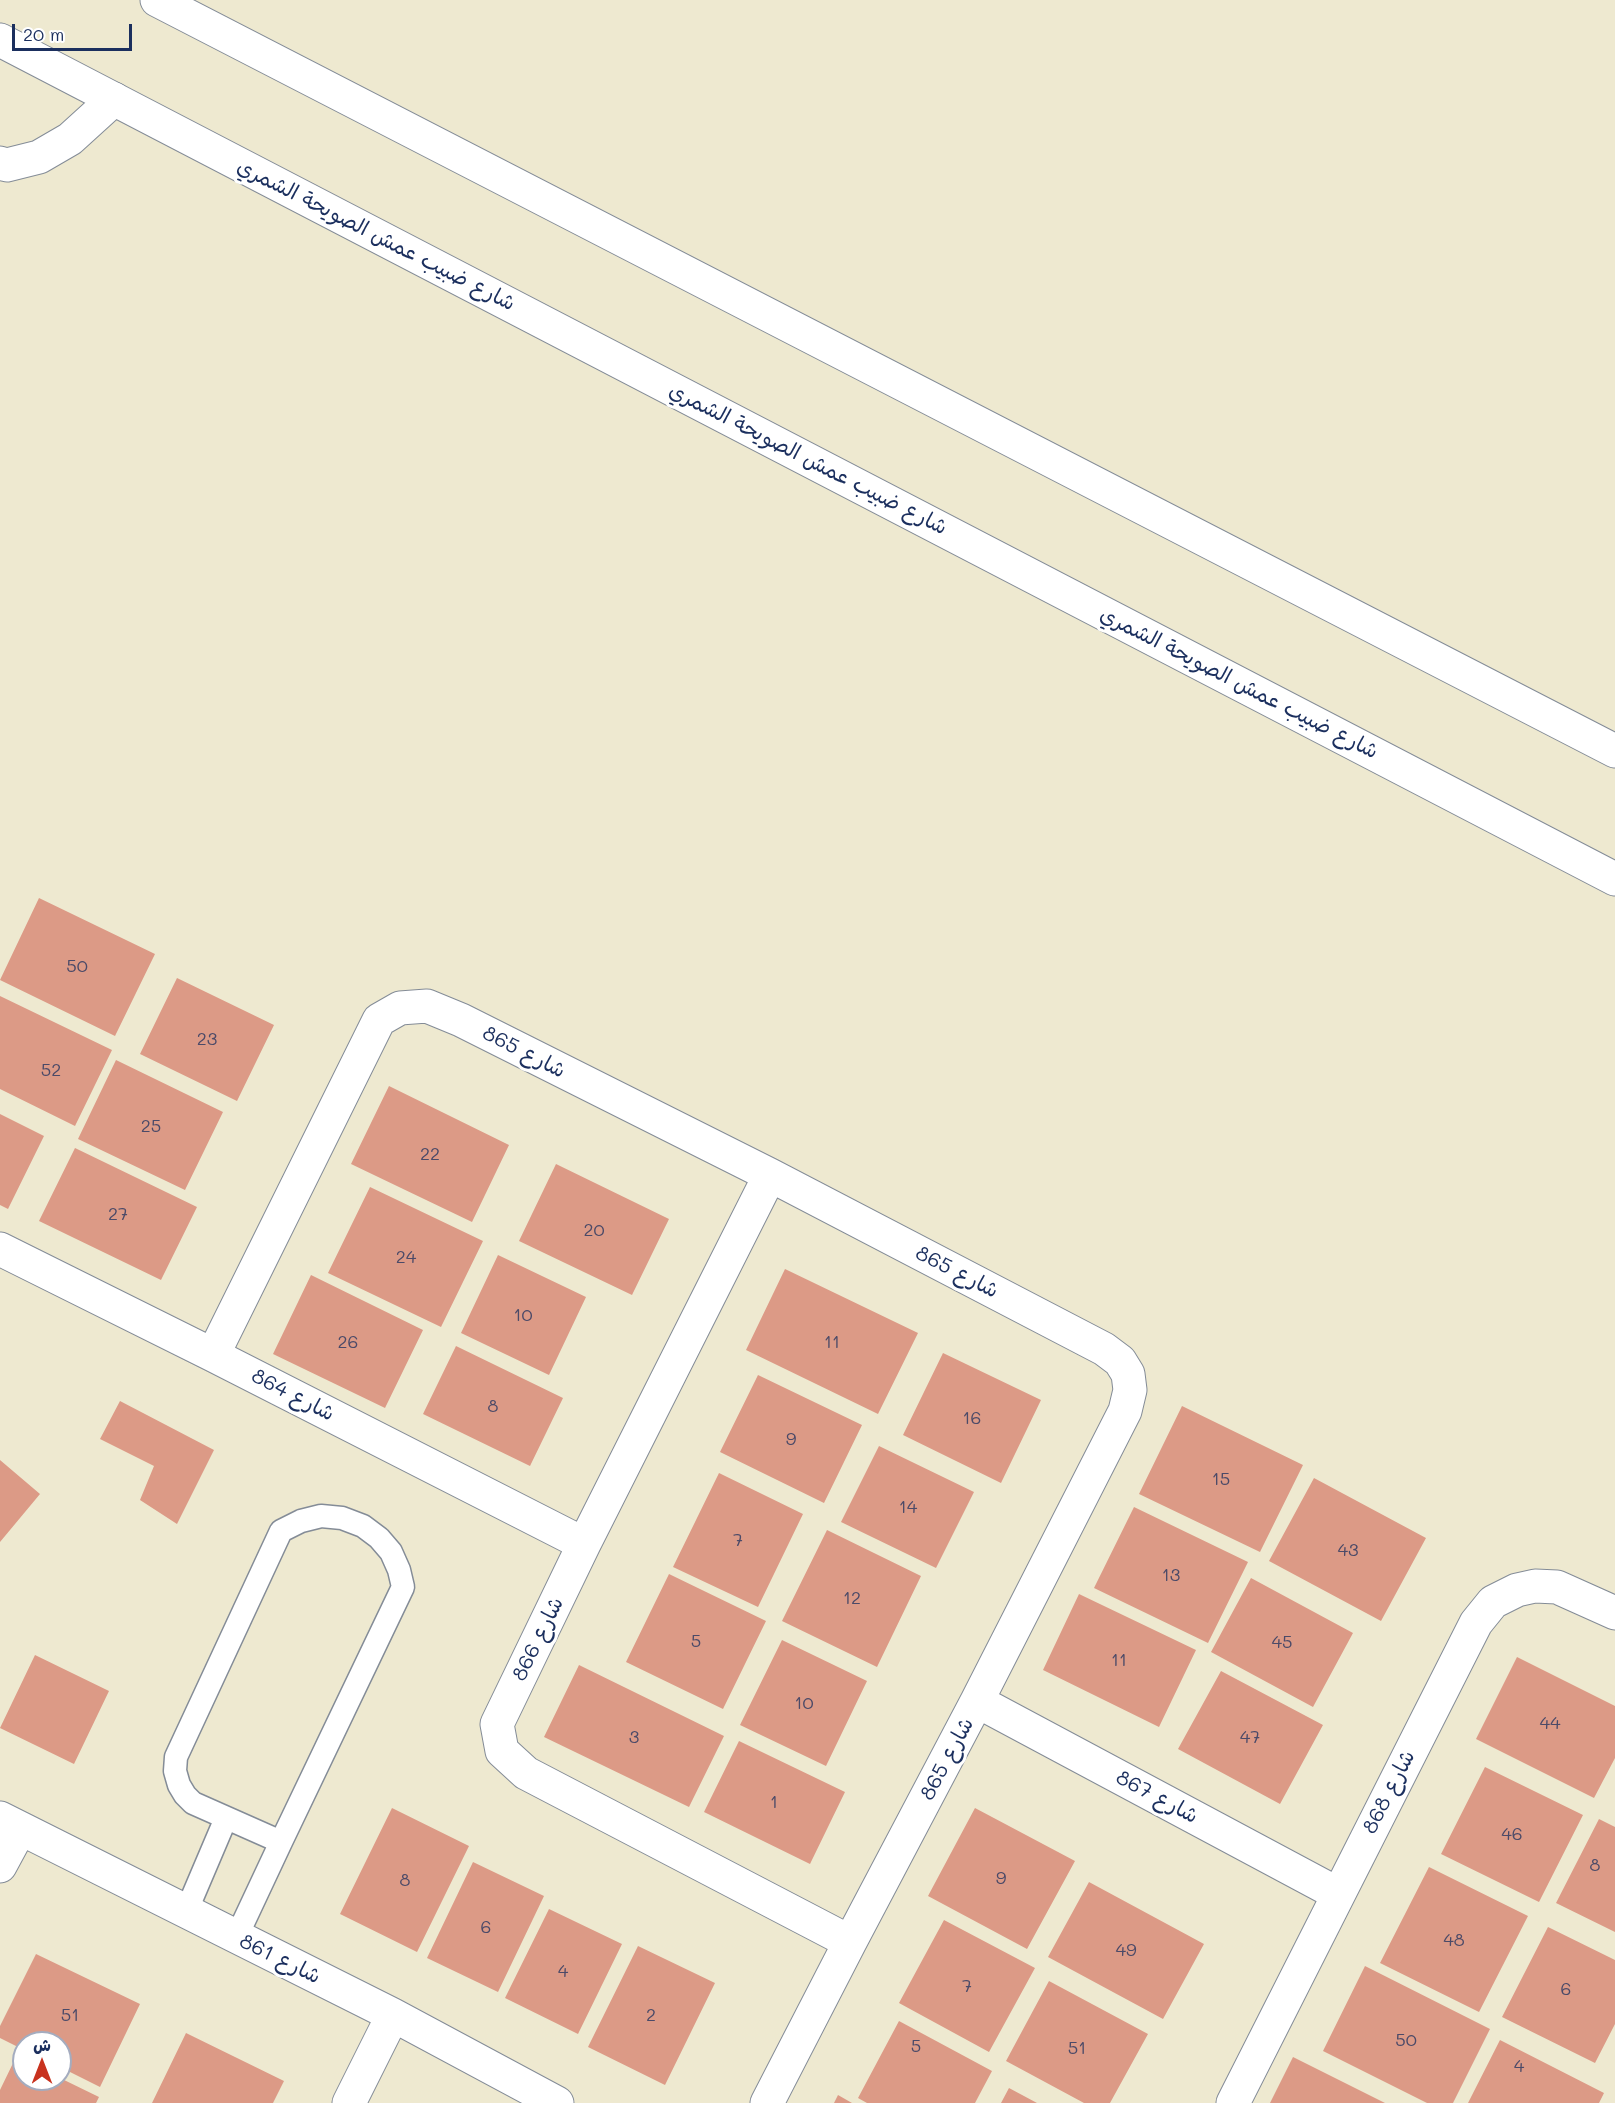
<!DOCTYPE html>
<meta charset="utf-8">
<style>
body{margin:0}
#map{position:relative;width:1615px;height:2103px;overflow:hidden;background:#eee9d0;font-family:Mali,"Playpen Sans Arabic",sans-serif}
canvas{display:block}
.north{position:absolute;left:12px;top:2031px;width:60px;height:60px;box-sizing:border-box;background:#fff;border:2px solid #a4acbf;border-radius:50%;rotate:0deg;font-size:16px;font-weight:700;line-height:24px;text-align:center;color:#1b2f5e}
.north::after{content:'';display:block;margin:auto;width:21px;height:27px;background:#c8321e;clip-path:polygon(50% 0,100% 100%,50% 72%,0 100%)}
.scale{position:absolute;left:12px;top:24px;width:120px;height:27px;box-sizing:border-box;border:3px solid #1b2f5e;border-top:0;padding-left:8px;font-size:18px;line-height:21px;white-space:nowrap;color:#1b2f5e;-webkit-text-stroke:4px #fff;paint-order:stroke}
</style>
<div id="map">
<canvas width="1615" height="2103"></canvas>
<div class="north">ش</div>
<div class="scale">20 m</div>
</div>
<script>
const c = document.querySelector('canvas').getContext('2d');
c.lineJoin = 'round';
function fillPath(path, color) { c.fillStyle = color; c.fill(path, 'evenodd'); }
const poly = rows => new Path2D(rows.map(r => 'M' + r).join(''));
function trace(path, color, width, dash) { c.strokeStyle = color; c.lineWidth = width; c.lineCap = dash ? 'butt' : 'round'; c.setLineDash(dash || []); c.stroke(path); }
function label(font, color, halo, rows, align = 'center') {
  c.font = font + ' Mali,"Playpen Sans Arabic",sans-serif'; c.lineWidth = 6; c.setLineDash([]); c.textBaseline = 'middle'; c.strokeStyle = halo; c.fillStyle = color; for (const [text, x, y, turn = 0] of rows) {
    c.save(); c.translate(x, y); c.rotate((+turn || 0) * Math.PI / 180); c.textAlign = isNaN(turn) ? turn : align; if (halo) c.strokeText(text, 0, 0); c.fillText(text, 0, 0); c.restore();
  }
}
const building = poly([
 [39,898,155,954,115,1036,0,980],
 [177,978,274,1025,237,1101,140,1054],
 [0,996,112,1050,75,1126,0,1089],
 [116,1060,223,1112,185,1190,78,1139],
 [389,1086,509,1145,472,1222,351,1164],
 [0,1114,44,1136,8,1209,0,1205],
 [75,1148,197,1207,161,1280,39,1221],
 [556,1164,669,1219,632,1295,519,1241],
 [370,1187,483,1241,441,1327,328,1273],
 [498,1255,586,1297,549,1375,461,1333],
 [785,1269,918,1333,878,1414,746,1350],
 [311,1275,423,1330,385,1408,273,1354],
 [456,1346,563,1398,530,1466,423,1414],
 [943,1353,1041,1400,1001,1483,903,1435],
 [758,1375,862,1425,824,1503,720,1452],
 [120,1401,214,1450,177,1524,140,1500,154,1466,100,1439],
 [1182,1406,1303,1465,1260,1552,1139,1494],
 [879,1446,974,1492,936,1568,841,1522],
 [0,1460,40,1494,0,1542],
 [719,1473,803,1514,758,1607,673,1567],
 [1314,1478,1426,1538,1381,1621,1269,1561],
 [1134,1507,1248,1562,1208,1643,1094,1588],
 [827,1530,921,1576,877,1667,782,1621],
 [669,1574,766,1621,723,1709,626,1662],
 [1251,1578,1353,1633,1313,1707,1211,1652],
 [1079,1594,1196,1650,1159,1727,1043,1670],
 [782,1640,867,1681,826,1766,740,1725],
 [35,1655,109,1691,74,1764,0,1728],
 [1517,1657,1615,1706,1615,1758,1594,1798,1476,1739],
 [579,1665,724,1736,689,1807,544,1737],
 [1221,1671,1323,1725,1280,1804,1178,1749],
 [739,1741,845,1792,810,1864,704,1812],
 [1485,1767,1583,1815,1539,1902,1441,1854],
 [392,1808,469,1846,417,1952,340,1914],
 [975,1808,1075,1861,1027,1949,928,1896],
 [1599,1819,1615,1827,1615,1932,1556,1903],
 [473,1862,544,1896,498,1992,427,1958],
 [1429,1867,1528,1916,1479,2012,1380,1963],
 [1089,1882,1204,1944,1163,2019,1048,1957],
 [549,1909,622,1944,578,2034,505,1998],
 [944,1920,1035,1968,989,2052,899,2003],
 [1548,1927,1615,1960,1615,2024,1595,2063,1502,2017],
 [638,1946,715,1983,665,2085,588,2047],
 [36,1954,140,2004,100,2087,60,2067,60,2043,24,2043,24,2050,0,2038,0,2026],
 [1365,1966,1490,2029,1453,2103,1427,2103,1323,2051],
 [1049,1981,1148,2034,1110,2103,1084,2103,1006,2061],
 [899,2021,992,2071,975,2103,867,2103,858,2098],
 [186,2033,284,2081,273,2103,152,2103],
 [1500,2040,1604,2093,1599,2103,1468,2103],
 [16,2057,24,2061,24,2079,60,2078,99,2097,96,2103,0,2103,0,2090],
 [1293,2057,1385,2103,1270,2103],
 [1009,2088,1037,2103,1001,2103],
 [838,2095,852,2103,834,2103]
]);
const service = poly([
 [186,1912,226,1818],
 [236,1938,281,1842,403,1587,399,1570,391,1552,379,1538,363,1526,342,1518,321,1516,301,1521,281,1531,176,1757,175,1771,179,1785,185,1795,193,1803,281,1842]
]);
const minor = poly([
 [0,163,7,165,39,157,70,139,114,99],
 [770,1175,584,1544,497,1724,502,1751,526,1773,850,1942],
 [0,1249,213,1355,584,1544],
 [213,1355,379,1020,400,1008,427,1006,461,1020,770,1175,1104,1349,1120,1361,1128,1374,1130,1390,1125,1411,977,1701,850,1942,767,2103],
 [977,1701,1338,1894],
 [0,1818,393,2015,557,2103],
 [0,1866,20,1829],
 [349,2103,393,2015],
 [1233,2103,1476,1623,1493,1602,1517,1590,1535,1586,1557,1587,1615,1613]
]);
const tertiary = poly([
 [157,0,1615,751],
 [0,40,1615,879]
]);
const numberNames = [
 ["50",77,966],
 ["23",207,1039],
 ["52",51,1070],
 ["25",151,1126],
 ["22",430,1154],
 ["27",118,1214],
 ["20",594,1230],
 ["24",406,1257],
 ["10",523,1315],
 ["26",348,1342],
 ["11",832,1342],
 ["8",493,1406],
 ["16",972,1418],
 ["9",791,1439],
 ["15",1221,1479],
 ["14",908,1507],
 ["7",738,1540],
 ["43",1348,1550],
 ["13",1171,1575],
 ["12",852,1598],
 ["5",696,1641],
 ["45",1282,1642],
 ["11",1119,1660],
 ["10",804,1703],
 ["44",1550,1723],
 ["3",634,1737],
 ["47",1250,1737],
 ["1",774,1802],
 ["46",1512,1834],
 ["8",1595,1865],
 ["9",1001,1878],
 ["8",405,1880],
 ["6",486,1927],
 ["48",1454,1940],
 ["49",1126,1950],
 ["4",563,1971],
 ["7",967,1986],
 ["6",1566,1989],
 ["51",70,2015],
 ["2",651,2015],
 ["50",1406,2040],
 ["5",916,2046],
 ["51",1077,2048],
 ["4",1519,2066]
];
const streetNames = [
 ["شارع ضبيب عمش الصويحة الشمري",376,235,27],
 ["شارع ضبيب عمش الصويحة الشمري",808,459,27],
 ["شارع ضبيب عمش الصويحة الشمري",1239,683,27],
 ["شارع 865",524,1052,27],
 ["شارع 865",957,1272,27],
 ["شارع 864",293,1395,27],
 ["شارع 866",538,1639,-64],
 ["شارع 865",947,1759,-62],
 ["شارع 868",1389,1792,-63],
 ["شارع 867",1157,1797,28],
 ["شارع 861",280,1959,26]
];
fillPath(building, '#dc9a86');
trace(service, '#848c97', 25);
trace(minor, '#848c97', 35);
trace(tertiary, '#848c97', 35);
trace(service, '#fff', 22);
trace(minor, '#fff', 33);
trace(tertiary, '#fff', 33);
label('18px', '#4b4a68', null, numberNames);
label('21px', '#1b2f5e', '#fff', streetNames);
</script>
